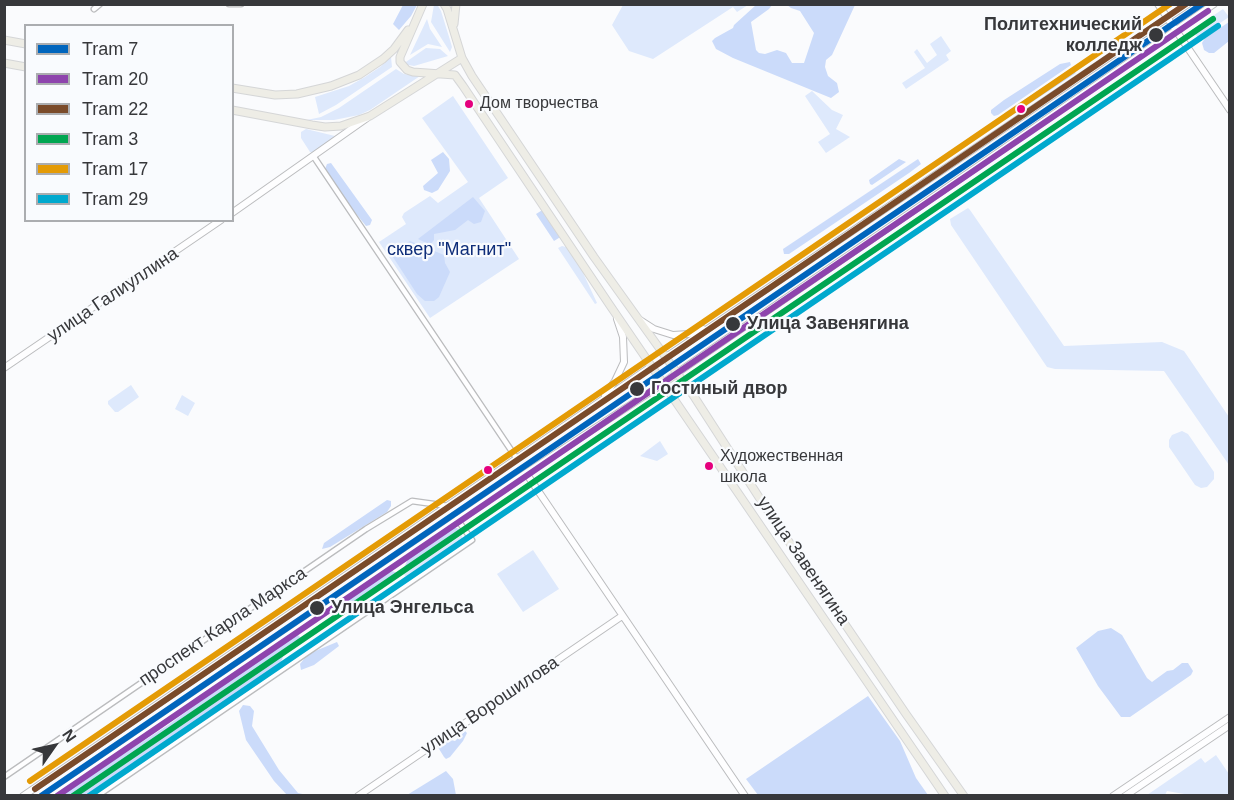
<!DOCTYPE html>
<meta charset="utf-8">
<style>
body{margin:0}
#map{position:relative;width:1234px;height:800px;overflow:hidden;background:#fafbfd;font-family:Arial,sans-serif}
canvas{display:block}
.frame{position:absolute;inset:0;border:6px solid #37383b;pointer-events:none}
.legend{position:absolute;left:24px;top:24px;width:210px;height:198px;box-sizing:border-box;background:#f9fbfe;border:2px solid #abadb0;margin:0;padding:8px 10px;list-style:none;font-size:18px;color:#37383b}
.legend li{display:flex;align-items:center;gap:12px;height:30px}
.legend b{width:30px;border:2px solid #abadb0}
.north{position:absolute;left:24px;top:716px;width:60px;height:60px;-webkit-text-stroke:4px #f9fbfe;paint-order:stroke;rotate:56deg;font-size:16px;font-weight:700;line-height:24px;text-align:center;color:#37383b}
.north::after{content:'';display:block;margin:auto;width:21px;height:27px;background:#37383b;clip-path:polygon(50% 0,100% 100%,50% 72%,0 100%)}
</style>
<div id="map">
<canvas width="1234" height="800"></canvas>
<div class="frame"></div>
<ul class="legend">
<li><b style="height:8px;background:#0065bd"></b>Tram 7</li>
<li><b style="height:8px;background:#8e44ad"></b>Tram 20</li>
<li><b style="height:8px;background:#7a4b2a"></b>Tram 22</li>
<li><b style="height:8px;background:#00a651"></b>Tram 3</li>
<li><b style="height:8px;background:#e49b06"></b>Tram 17</li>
<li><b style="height:8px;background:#00a9ce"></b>Tram 29</li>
</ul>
<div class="north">N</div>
</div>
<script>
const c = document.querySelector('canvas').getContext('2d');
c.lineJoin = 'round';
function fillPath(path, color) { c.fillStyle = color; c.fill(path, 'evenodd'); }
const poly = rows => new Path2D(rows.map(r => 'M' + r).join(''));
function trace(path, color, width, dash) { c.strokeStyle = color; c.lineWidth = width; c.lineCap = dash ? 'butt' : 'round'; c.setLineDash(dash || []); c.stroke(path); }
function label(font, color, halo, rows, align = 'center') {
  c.font = font + ' Arial,sans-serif'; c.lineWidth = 4.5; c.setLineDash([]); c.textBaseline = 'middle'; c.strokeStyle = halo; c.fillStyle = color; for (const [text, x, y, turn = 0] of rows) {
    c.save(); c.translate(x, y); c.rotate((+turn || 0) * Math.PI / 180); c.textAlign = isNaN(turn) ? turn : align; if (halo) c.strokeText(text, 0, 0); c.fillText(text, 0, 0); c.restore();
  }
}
const green = poly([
 [434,5,438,6,441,11,450,40,452,47,450,52,431,22],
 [623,5,623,4,748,5,737,12,733,7,653,59,629,51,612,25],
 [1223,9,1229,17,1198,38,1192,30],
 [427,19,430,29,442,47,428,44,410,55],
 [941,36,951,51,946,55,949,60,906,89,902,83,925,68,914,52,917,49,927,63,937,55,930,44],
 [426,48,440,49,448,56,414,66,403,64],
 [391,57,392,67,336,105,319,114,315,97,349,86,365,77,380,67],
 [396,69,404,74,420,76,370,110,359,115,334,120,307,120,321,117,339,108],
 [812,91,832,110,843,115,836,129,850,137,826,153,818,142,830,134,805,96],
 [453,96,508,178,479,198,519,259,430,318,379,242,406,224,402,217,404,213,430,196,438,203,468,182,422,118],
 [306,129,335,136,335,137,314,153,310,152,301,138,301,132],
 [968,208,970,210,1064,346,1162,342,1184,351,1229,417,1229,465,1164,371,1055,369,1047,367,951,225,950,219],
 [562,246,566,247,579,264,597,303,595,304,558,248],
 [131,385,139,397,118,412,115,412,108,404,108,401],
 [182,395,195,403,188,416,175,409],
 [1182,431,1188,434,1214,472,1214,479,1207,487,1201,488,1195,485,1169,447,1169,440,1172,435],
 [660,441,668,454,657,461,640,456],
 [462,535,462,541,428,566,411,577,405,576,404,574],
 [533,550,559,589,523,612,497,574],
 [1216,755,1229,774,1229,793,1226,795,1190,795,1167,791,1165,795,1147,795,1201,758,1205,763]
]);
const forest = poly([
 [403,5,417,5,411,16,399,30,393,24],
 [756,5,772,5,769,9,751,22,756,50,759,53,765,54,777,50,786,53,792,63,804,63,814,33,800,11,791,8,787,5,855,5,832,55,826,60,825,67,828,76,837,83,839,92,831,98,733,58,716,49,712,41,715,38,733,28,734,25],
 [1229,22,1229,41,1214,53,1209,53,1204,50,1202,43,1205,38],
 [1070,62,1071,65,998,115,994,116,991,113,991,110,1004,100,1060,64],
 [1073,70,1076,73,1073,75,1005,120,1004,114,1006,112,1067,71],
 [443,152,449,159,450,171,438,190,432,193,424,190,423,186,438,173,431,160],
 [899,159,906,162,872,185,870,184,869,180],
 [918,159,921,164,909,173,789,254,784,254,783,249],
 [331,163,372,220,370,225,366,226,353,210,325,169,327,164],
 [473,197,485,211,481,222,474,224,468,220,455,230,434,234,434,240,430,245,418,239],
 [544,209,562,236,554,241,536,214],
 [410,241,444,255,445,263,450,272,439,297,434,301,425,301,417,294,391,254,395,249],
 [387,500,391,501,391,506,387,512,330,547,322,549,324,543],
 [453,527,460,529,458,532,403,570,408,559],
 [392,571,398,573,349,608,346,608,346,602,353,595],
 [1111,628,1122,635,1147,678,1152,682,1167,671,1173,670,1182,663,1188,663,1193,671,1191,675,1130,717,1121,717,1098,686,1076,648,1098,631],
 [297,634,300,637,299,642,285,651,280,665,141,764,94,795,59,796,168,725,252,664],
 [337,642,339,646,314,665,301,670,300,664,308,654],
 [868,696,900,741,916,778,928,795,758,795,746,779],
 [243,705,250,706,254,711,252,726,279,770,298,793,307,795,287,795,274,781,246,740,239,711],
 [465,731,467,733,463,741,450,757,446,759,444,757,436,744,444,738,455,741],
 [446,771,453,779,456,795,407,795]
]);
const street = poly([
 [229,4,241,4],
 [94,9,100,4],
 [314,157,517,459],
 [4,777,366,529,412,501,448,506],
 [97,796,472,540,457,519]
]);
const secondary = poly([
 [1158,4,1230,110],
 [232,213,367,118],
 [640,320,654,329,673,335,689,334,703,329],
 [666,357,1188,4],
 [4,368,221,220],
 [677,373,1214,4],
 [605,395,615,381,624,362,623,337,617,319],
 [526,473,745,796],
 [23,796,652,366],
 [52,796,517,479,664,383],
 [358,796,622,616],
 [1113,796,1230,717],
 [1125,796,1230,725]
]);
const primary = poly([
 [423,4,400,57,400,62,407,70,413,72,455,75,463,86,609,304,945,796],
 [444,4,447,9,462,58,472,76,594,257,695,398,764,505,906,714,964,796],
 [454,24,456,4],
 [4,40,26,44],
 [4,63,26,67],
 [232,88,275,95,297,94,331,86,359,75,383,59,394,49,408,30],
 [232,110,312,125,325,127,341,126,370,116,462,58],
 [664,383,677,373]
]);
const tram1 = poly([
 [41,796,1202,4]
]);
const tram2 = poly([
 [57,796,1208,11]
]);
const tram3 = poly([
 [35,789,1186,4]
]);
const tram4 = poly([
 [73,796,1213,19]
]);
const tram5 = poly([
 [30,781,1170,4]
]);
const tram6 = poly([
 [89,796,1218,26]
]);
const markers = [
 [1156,35,8,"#37383b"],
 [469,104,5,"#e5007d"],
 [1021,109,5,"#e5007d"],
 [733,324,8,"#37383b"],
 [637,389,8,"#37383b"],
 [709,466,5,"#e5007d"],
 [488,470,5,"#e5007d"],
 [317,608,8,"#37383b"]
];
const busNames = [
 ["Дом творчества",480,104],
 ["Художественная",720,457],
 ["школа",720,478]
];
const stopNames = [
 ["Политехнический",1142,25,"right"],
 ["колледж",1142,46,"right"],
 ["Улица Завенягина",747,324],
 ["Гостиный двор",651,389],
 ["Улица Энгельса",331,608]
];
const parkNames = [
 ["сквер \"Магнит\"",449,250]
];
const streetNames = [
 ["улица Галиуллина",113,295,-34],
 ["улица Завенягина",803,561,56],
 ["проспект Карла Маркса",223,627,-34],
 ["улица Ворошилова",490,706,-34]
];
fillPath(green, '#dee9fc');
fillPath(forest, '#cbdbfa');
trace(street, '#bbbcbe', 7);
trace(secondary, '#bbbcbe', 8);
trace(primary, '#d5d6d7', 9);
trace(street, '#fefeff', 4.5);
trace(secondary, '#fefeff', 6);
trace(primary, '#eeede6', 7);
trace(tram1, '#0065bd', 6);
trace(tram2, '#8e44ad', 6);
trace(tram3, '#7a4b2a', 6);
trace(tram4, '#00a651', 6);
trace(tram5, '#e49b06', 6);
trace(tram6, '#00a9ce', 6);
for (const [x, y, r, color] of markers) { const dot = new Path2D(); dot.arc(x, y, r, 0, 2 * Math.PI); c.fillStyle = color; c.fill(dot); trace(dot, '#f9fbfe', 2); }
label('16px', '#37383b', '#f9fbfe', busNames, 'left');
label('bold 18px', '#37383b', '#f9fbfe', stopNames, 'left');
label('18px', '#0e2d79', '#f9fbfe', parkNames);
label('18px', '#37383b', '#f9fbfe', streetNames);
</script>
